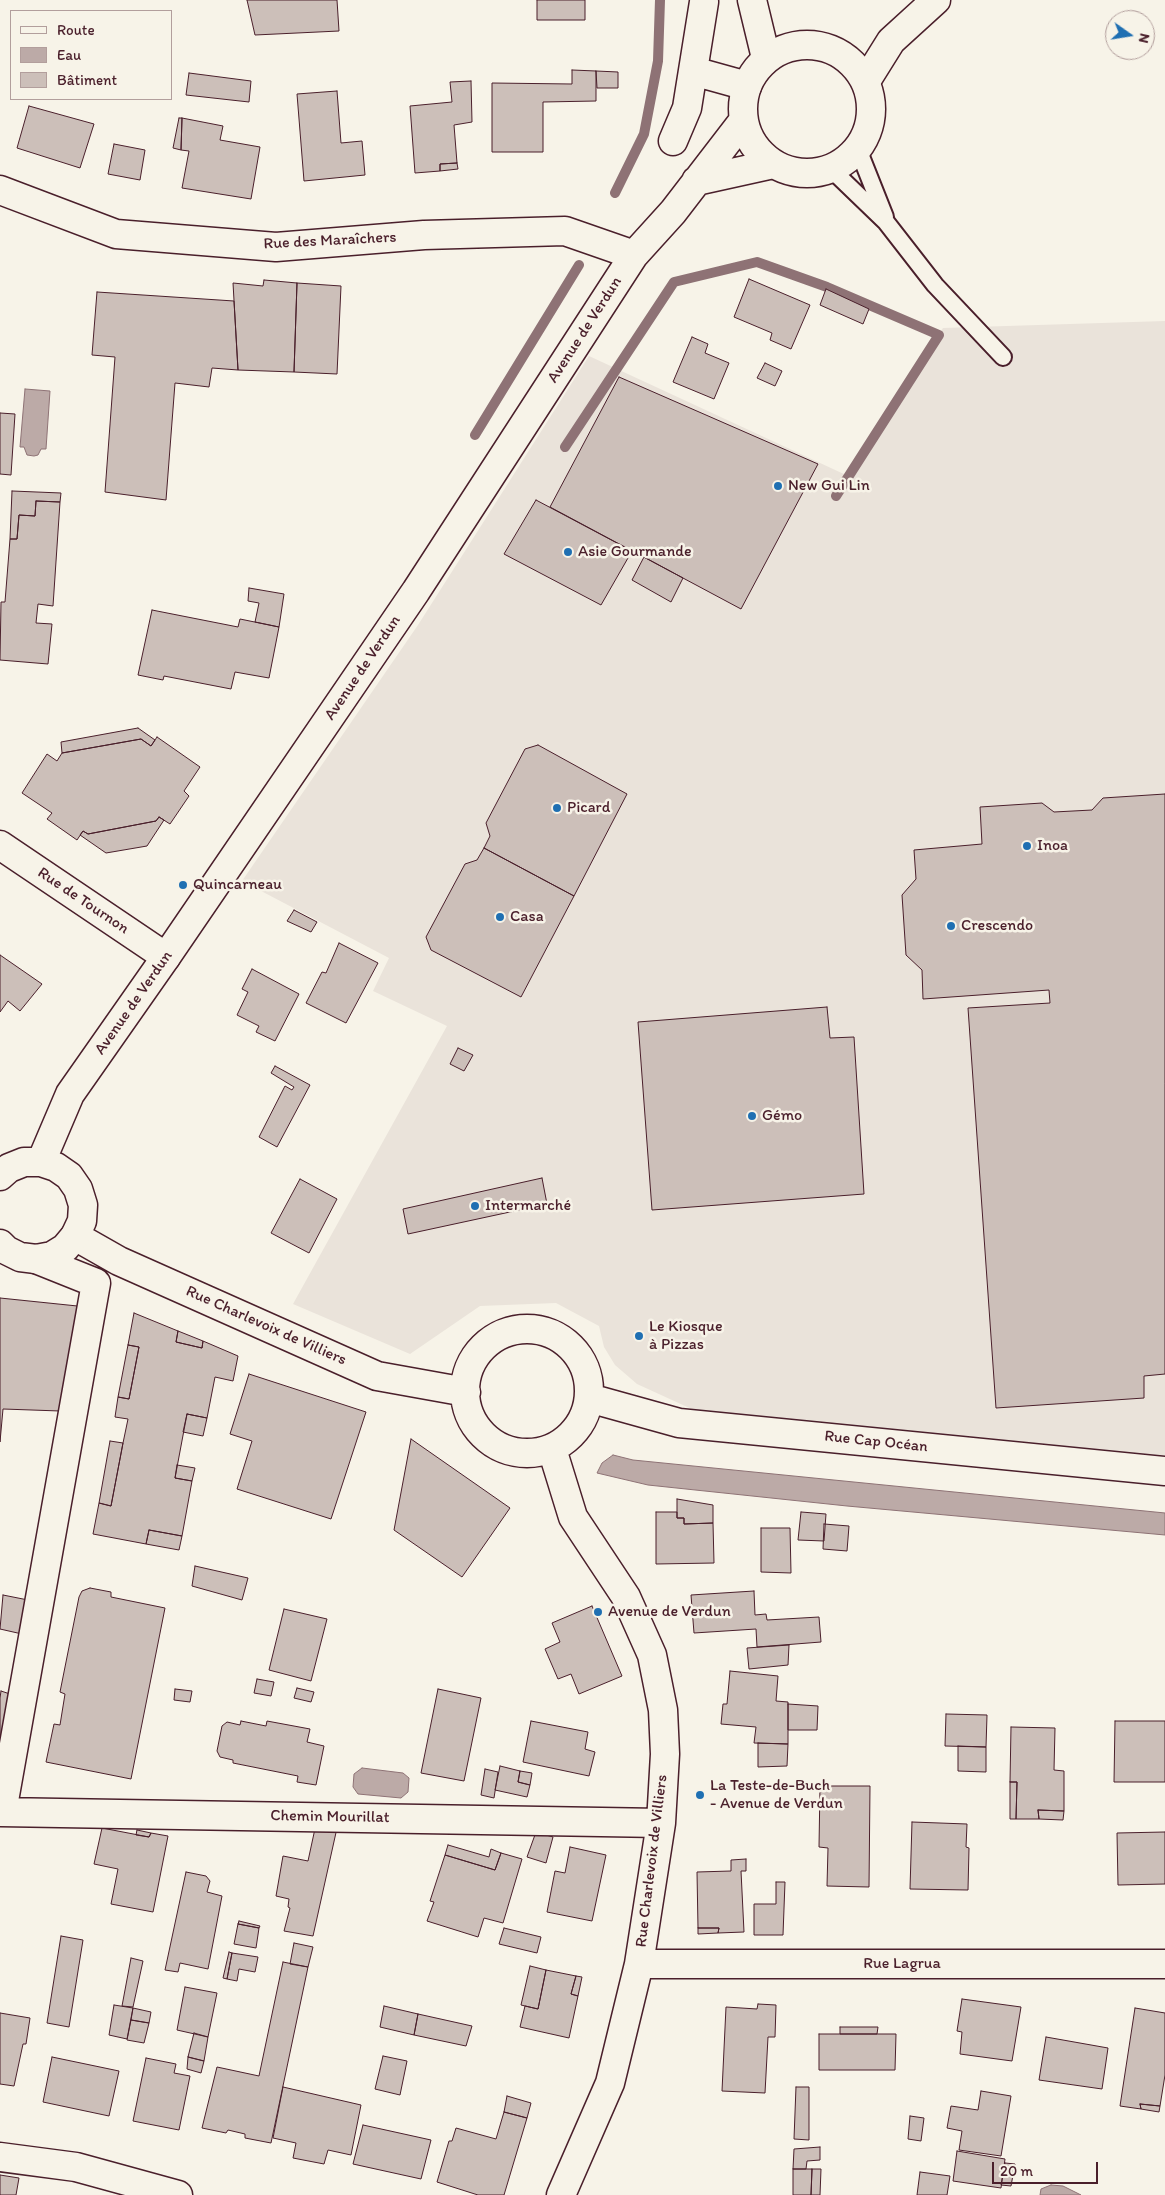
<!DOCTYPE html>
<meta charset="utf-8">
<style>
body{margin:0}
#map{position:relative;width:1165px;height:2195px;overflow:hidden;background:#f7f3e8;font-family:Itim,sans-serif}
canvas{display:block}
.legend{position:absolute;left:10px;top:10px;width:162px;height:90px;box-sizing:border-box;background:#f7f3e8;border:1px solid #b29e9c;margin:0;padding:6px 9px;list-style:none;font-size:15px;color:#4a1f2b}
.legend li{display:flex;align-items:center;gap:10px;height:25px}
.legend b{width:25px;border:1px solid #b29e9c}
.north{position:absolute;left:1105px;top:10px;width:50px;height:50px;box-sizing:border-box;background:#f7f3e8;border:1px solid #b29e9c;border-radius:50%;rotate:103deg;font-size:14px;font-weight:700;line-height:20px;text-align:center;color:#4a1f2b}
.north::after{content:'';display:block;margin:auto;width:18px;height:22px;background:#1f6fb2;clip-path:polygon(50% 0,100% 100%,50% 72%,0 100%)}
.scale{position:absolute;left:992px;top:2162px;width:106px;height:22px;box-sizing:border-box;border:2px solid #4a1f2b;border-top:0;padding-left:6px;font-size:15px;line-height:18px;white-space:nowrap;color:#4a1f2b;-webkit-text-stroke:4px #f7f3e8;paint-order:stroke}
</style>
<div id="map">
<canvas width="1165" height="2195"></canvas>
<ul class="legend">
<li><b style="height:6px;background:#f7f3e8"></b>Route</li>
<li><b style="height:14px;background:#bcaaa7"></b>Eau</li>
<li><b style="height:14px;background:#ccbfb9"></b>Bâtiment</li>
</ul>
<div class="north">N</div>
<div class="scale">20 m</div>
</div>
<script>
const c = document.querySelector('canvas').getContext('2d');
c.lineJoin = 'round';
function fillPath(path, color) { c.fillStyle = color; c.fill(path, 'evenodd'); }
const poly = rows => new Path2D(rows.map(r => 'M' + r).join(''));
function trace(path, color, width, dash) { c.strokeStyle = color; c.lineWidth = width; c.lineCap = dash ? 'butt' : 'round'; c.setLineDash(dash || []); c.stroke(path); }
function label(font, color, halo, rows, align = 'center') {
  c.font = font + ' Itim,sans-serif'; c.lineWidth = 5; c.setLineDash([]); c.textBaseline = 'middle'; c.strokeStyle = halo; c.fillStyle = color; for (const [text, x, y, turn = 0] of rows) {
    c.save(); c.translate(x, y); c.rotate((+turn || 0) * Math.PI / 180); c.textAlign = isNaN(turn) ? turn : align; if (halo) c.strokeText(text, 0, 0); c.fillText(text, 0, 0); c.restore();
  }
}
const built = poly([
 [1165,321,1165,1457,696,1411,637,1384,615,1365,604,1347,599,1326,556,1303,480,1306,410,1354,293,1304,447,1026,373,991,389,958,242,881,418,625,589,356,846,475,943,328]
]);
const water = poly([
 [25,389,50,391,46,449,41,449,38,455,34,456,27,455,24,447,20,447,25,389],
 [613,1455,633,1460,1165,1513,1165,1535,847,1506,648,1485,597,1473,602,1463,613,1455],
 [362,1768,403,1773,409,1778,408,1792,401,1798,358,1794,353,1787,354,1774,362,1768],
 [1051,2185,1063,2186,1081,2195,1040,2195,1041,2189,1051,2185]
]);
const stream = poly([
 [615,193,644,134,658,61,660,0],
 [475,435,579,265],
 [565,447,674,282,757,262,827,287,939,335,836,496]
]);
const building = poly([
 [247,0,337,0,339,31,255,35,247,0],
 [537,0,585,0,585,20,537,20,537,0],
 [572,70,596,71,596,101,543,102,543,152,492,152,492,83,572,84,572,70],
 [596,71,618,72,618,88,597,88,596,71],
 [189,73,251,81,249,102,186,95,189,73],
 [471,81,472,122,454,125,457,163,440,164,440,171,415,173,410,106,452,102,450,82,471,81],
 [337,91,341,143,362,141,365,175,304,181,297,94,337,91],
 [29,106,94,124,80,168,17,148,29,106],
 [179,118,182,118,181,150,173,148,179,118],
 [182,118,223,126,220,140,260,147,251,199,182,188,189,151,181,150,182,118],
 [114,144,145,150,140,180,108,174,114,144],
 [457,163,458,169,440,171,440,164,457,163],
 [749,279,810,305,791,349,770,340,772,333,734,317,749,279],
 [264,280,297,283,294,372,238,370,233,283,263,286,264,280],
 [297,283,341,286,337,374,294,372,297,283],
 [826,289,869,309,863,324,820,305,826,289],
 [97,292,234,301,238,370,212,368,209,387,175,383,166,500,105,492,115,357,92,355,97,292],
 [692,337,708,344,705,353,729,363,714,399,673,382,692,337],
 [765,363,782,371,775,386,757,378,765,363],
 [619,377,818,464,741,609,550,507,619,377],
 [0,413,15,414,11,475,0,474,0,413],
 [12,491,61,493,60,502,36,501,35,516,19,515,17,539,10,539,12,491],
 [536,500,632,551,601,605,504,554,536,500],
 [36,501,60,502,53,606,38,604,36,623,52,624,48,664,0,660,1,602,5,602,10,539,17,539,19,515,35,516,36,501],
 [644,557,683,578,671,602,632,580,644,557],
 [249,588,284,594,279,627,255,622,259,603,248,601,249,588],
 [152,610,238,627,240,619,279,627,269,678,235,672,231,689,164,676,163,680,138,675,152,610],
 [138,728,155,740,151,746,141,739,62,753,61,742,138,728],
 [157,737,200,767,184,791,189,796,170,824,159,817,156,821,88,834,83,831,77,840,47,819,52,813,22,793,47,754,57,761,62,753,141,739,151,746,157,737],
 [538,745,627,794,574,896,484,848,490,836,486,823,525,749,538,745],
 [1165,794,1165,1374,1144,1376,1144,1398,996,1408,968,1008,1050,1003,1049,990,923,999,922,970,906,955,902,895,916,879,914,850,982,844,980,807,1042,803,1054,812,1092,810,1103,798,1165,794],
 [159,817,164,820,147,846,106,853,80,835,83,831,88,834,156,821,159,817],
 [484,848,574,896,521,997,431,950,426,937,465,864,477,860,484,848],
 [294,910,317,922,311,932,287,921,294,910],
 [339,943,378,963,346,1023,306,1003,322,972,326,973,339,943],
 [0,955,42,984,20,1011,8,1001,0,1012,0,955],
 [252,969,299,994,275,1041,256,1032,259,1026,237,1015,248,992,242,989,252,969],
 [827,1007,830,1038,854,1037,864,1194,652,1210,638,1022,827,1007],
 [458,1048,473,1055,464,1071,450,1064,458,1048],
 [275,1066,310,1085,277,1147,259,1137,285,1086,292,1090,294,1087,271,1073,275,1066],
 [542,1178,547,1204,408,1234,403,1209,542,1178],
 [300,1179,337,1199,309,1253,271,1233,300,1179],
 [0,1298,87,1307,60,1411,3,1409,0,1442,0,1298],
 [134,1313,178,1331,176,1342,202,1348,203,1341,238,1356,233,1381,215,1377,207,1418,187,1414,175,1478,192,1481,182,1536,149,1530,146,1544,93,1534,99,1503,111,1506,123,1443,128,1419,115,1417,118,1397,129,1399,139,1347,128,1345,134,1313],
 [178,1331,203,1341,202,1348,176,1342,178,1331],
 [128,1345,139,1347,129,1399,118,1397,128,1345],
 [249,1374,366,1412,331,1519,237,1489,252,1441,230,1434,249,1374],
 [187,1414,207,1418,203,1436,183,1432,187,1414],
 [411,1439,510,1508,462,1577,394,1530,411,1439],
 [110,1441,123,1443,111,1506,99,1503,110,1441],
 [177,1465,195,1468,192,1481,175,1478,177,1465],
 [677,1499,713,1505,713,1523,684,1524,684,1518,677,1518,677,1499],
 [656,1512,677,1512,677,1518,684,1518,684,1524,713,1523,714,1563,656,1564,656,1512],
 [801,1512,826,1514,824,1541,798,1540,801,1512],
 [824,1524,849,1526,847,1551,823,1549,824,1524],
 [761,1528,790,1528,791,1573,761,1572,761,1528],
 [149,1530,182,1536,179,1550,146,1544,149,1530],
 [195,1566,248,1578,242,1600,192,1586,195,1566],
 [90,1588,111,1592,111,1597,165,1608,131,1779,46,1762,54,1724,60,1725,65,1694,60,1692,79,1597,82,1591,90,1588],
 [754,1591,755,1615,766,1614,767,1620,819,1617,821,1642,757,1647,756,1629,694,1633,691,1595,754,1591],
 [3,1595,28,1600,22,1634,0,1629,3,1595],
 [592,1606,622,1676,579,1694,571,1674,558,1679,545,1649,560,1642,552,1623,592,1606],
 [284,1609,327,1619,311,1681,269,1670,284,1609],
 [789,1645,788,1665,749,1669,747,1648,789,1645],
 [730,1671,778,1676,776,1701,788,1702,788,1744,754,1743,756,1727,721,1724,723,1704,727,1704,730,1671],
 [257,1679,274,1682,271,1696,254,1693,257,1679],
 [297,1688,314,1692,311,1702,294,1698,297,1688],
 [175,1689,192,1691,190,1702,174,1700,175,1689],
 [438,1689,481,1698,464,1781,421,1773,438,1689],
 [1,1691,10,1694,0,1745,0,1698,1,1691],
 [788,1704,818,1706,817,1730,788,1730,788,1704],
 [946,1714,987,1715,986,1747,945,1746,946,1714],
 [241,1721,266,1726,267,1721,310,1729,307,1742,324,1746,316,1785,297,1782,298,1776,233,1763,233,1760,220,1757,217,1751,222,1726,227,1722,240,1725,241,1721],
 [531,1721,588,1732,585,1749,595,1752,589,1776,523,1762,531,1721],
 [1115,1721,1165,1721,1165,1782,1114,1782,1115,1721],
 [1011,1727,1055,1728,1054,1770,1064,1771,1064,1811,1038,1810,1039,1819,1016,1819,1017,1782,1010,1782,1011,1727],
 [758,1743,788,1744,787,1766,758,1767,758,1743],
 [958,1746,986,1747,986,1772,958,1771,958,1746],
 [500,1766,520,1771,518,1782,530,1785,527,1797,495,1790,500,1766],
 [485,1769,498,1772,494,1798,481,1795,485,1769],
 [520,1771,532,1773,530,1785,518,1782,520,1771],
 [1010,1782,1017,1782,1016,1819,1010,1819,1010,1782],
 [820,1786,870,1786,869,1887,827,1886,828,1848,819,1847,820,1786],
 [1038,1810,1064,1811,1063,1820,1039,1819,1038,1810],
 [912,1822,967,1824,966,1847,969,1848,968,1890,910,1889,912,1822],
 [316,1824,337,1828,313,1936,284,1931,290,1908,288,1907,289,1899,276,1896,283,1856,308,1861,316,1824],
 [102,1828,149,1837,151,1833,168,1836,153,1912,111,1904,118,1869,94,1864,102,1828],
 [137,1830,151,1833,149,1837,136,1835,137,1830],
 [536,1832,553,1837,546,1863,527,1857,536,1832],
 [1165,1832,1165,1884,1118,1885,1117,1833,1165,1832],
 [448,1845,489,1857,491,1849,501,1853,495,1870,445,1855,448,1845],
 [570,1847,606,1855,592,1921,547,1912,555,1871,565,1873,570,1847],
 [501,1853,522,1859,503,1923,484,1918,478,1937,427,1921,434,1902,430,1901,445,1855,495,1870,501,1853],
 [746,1859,746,1871,741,1871,744,1932,718,1933,719,1928,698,1928,697,1872,731,1871,731,1860,746,1859],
 [186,1872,206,1876,210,1881,207,1892,222,1896,208,1969,180,1963,178,1972,165,1970,186,1872],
 [776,1882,785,1882,783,1935,754,1935,754,1904,776,1904,776,1882],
 [239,1921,260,1926,259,1928,238,1924,239,1921],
 [238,1924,259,1928,256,1948,234,1944,238,1924],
 [504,1928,541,1937,537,1953,499,1944,504,1928],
 [698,1928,719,1928,718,1933,698,1934,698,1928],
 [61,1936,83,1940,69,2027,47,2023,61,1936],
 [294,1943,313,1947,308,1967,290,1964,294,1943],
 [229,1952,232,1953,227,1979,223,1978,229,1952],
 [232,1953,258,1957,255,1972,239,1969,237,1981,227,1979,232,1953],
 [131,1958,143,1961,133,2007,122,2006,131,1958],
 [283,1962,308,1967,271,2143,245,2138,245,2134,228,2130,226,2133,202,2128,217,2067,259,2076,283,1962],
 [530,1966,546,1970,538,2009,521,2005,530,1966],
 [546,1970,576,1976,571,1994,578,1996,569,2038,520,2027,525,2006,538,2009,546,1970],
 [576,1976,582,1977,578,1996,571,1994,576,1976],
 [185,1987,217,1993,208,2037,177,2030,185,1987],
 [962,1999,1021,2007,1012,2061,960,2054,962,2032,957,2031,962,1999],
 [758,2004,776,2005,775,2037,768,2037,765,2093,722,2091,726,2007,757,2009,758,2004],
 [114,2005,133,2008,127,2039,109,2035,114,2005],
 [384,2006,418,2014,414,2035,380,2027,384,2006],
 [133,2008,151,2012,149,2023,131,2020,133,2008],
 [1135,2008,1165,2013,1165,2075,1160,2106,1140,2104,1141,2109,1120,2106,1135,2008],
 [0,2013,30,2018,26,2044,23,2044,14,2086,0,2084,0,2013],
 [418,2014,472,2026,466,2046,414,2035,418,2014],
 [131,2020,149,2023,144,2043,127,2040,131,2020],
 [840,2027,878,2027,877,2034,840,2034,840,2027],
 [194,2033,208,2037,204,2061,188,2057,194,2033],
 [819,2034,896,2034,895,2070,819,2070,819,2034],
 [1046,2037,1108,2048,1102,2089,1039,2080,1046,2037],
 [383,2056,407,2061,400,2095,375,2089,383,2056],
 [52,2057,119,2071,109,2116,43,2102,52,2057],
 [188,2057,204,2061,201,2073,187,2069,188,2057],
 [146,2058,176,2064,174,2073,190,2076,179,2130,133,2121,146,2058],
 [283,2087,361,2105,351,2155,328,2150,324,2164,293,2158,296,2143,273,2138,283,2087],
 [796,2087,809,2087,809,2140,794,2139,796,2087],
 [981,2091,1011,2096,1001,2156,959,2150,962,2131,947,2128,951,2106,978,2110,981,2091],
 [507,2096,531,2103,527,2118,504,2112,507,2096],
 [1140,2104,1160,2106,1159,2112,1141,2109,1140,2104],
 [504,2112,527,2118,504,2195,478,2195,437,2182,449,2141,452,2141,456,2128,496,2139,504,2112],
 [910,2116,924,2118,921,2141,908,2139,910,2116],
 [363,2125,431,2140,421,2179,353,2164,363,2125],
 [820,2147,820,2160,807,2161,806,2169,793,2169,794,2149,820,2147],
 [957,2151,1005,2159,1001,2188,953,2181,957,2151],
 [1005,2163,1015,2164,1011,2186,1001,2185,1005,2163],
 [793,2169,812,2169,811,2195,793,2195,793,2169],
 [812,2169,821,2169,820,2195,811,2195,812,2169],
 [920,2172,950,2176,947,2195,917,2195,920,2172],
 [0,2175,19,2178,16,2195,0,2195,0,2175]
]);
const lane = poly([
 [858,149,885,217],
 [831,169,886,222,935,285,1003,357]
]);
const street = poly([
 [693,71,747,86],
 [673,141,687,108,704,2],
 [0,845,166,957],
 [75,1236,119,1261,377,1376,466,1392],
 '465 1391a62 62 0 1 1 124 0a62 62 0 1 1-124 0Z',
 [589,1398,679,1423,1165,1471],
 [552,1449,573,1517,626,1597,652,1655,663,1710,665,1754,661,1823,639,1964,610,2083,561,2195],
 [0,1812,661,1823],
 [2,1812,96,1283,36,1259],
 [639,1964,1165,1964],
 [0,2157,76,2167,178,2195]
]);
const secondary = poly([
 '743 109a64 64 0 1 1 128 0a64 64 0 1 1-128 0Z',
 [696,181,773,164],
 [0,190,116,234,276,247,424,235,565,231,634,255],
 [41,1162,70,1094,166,957,416,591,634,255,673,212,743,121],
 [0,1176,9,1168,24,1162,41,1162,56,1167,69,1176,78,1189,83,1205,82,1221,75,1236,65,1248,52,1256,36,1259,20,1257,6,1250,0,1244]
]);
const primary = poly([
 [752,0,766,58],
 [866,81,891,41,936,0]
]);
const markers = [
 [778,486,5,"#1f6fb2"],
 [568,552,5,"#1f6fb2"],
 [557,808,5,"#1f6fb2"],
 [1027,846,5,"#1f6fb2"],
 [183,885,5,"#1f6fb2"],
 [500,917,5,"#1f6fb2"],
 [951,926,5,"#1f6fb2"],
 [752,1116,5,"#1f6fb2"],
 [475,1206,5,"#1f6fb2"],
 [639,1336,5,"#1f6fb2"],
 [598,1612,5,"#1f6fb2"],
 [700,1795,5,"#1f6fb2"]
];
const streetNames = [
 ["Rue des Maraîchers",330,241,-3],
 ["Avenue de Verdun",585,330,-57],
 ["Avenue de Verdun",363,668,-56],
 ["Rue de Tournon",83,901,34],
 ["Avenue de Verdun",134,1003,-55],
 ["Rue Charlevoix de Villiers",266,1326,24],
 ["Rue Cap Océan",876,1442,6],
 ["Chemin Mourillat",330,1817,1],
 ["Rue Charlevoix de Villiers",652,1861,-83],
 ["Rue Lagrua",902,1964]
];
const poiNames = [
 ["New Gui Lin",788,486],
 ["Asie Gourmande",578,552],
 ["Picard",567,808],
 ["Inoa",1037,846],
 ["Quincarneau",193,885],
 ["Casa",510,917],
 ["Crescendo",961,926],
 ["Gémo",762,1116],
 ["Intermarché",485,1206],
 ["Le Kiosque",649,1327],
 ["à Pizzas",649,1345],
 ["Avenue de Verdun",608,1612],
 ["La Teste-de-Buch",710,1786],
 ["- Avenue de Verdun",710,1804]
];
fillPath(built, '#eae3da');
fillPath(water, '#bcaaa7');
trace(water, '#8e7275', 1);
trace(stream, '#8e7275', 10);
fillPath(building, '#ccbfb9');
trace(building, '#4a1f2b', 1);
trace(lane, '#4a1f2b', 20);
trace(street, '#4a1f2b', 31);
trace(secondary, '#4a1f2b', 31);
trace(primary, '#4a1f2b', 31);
trace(lane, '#f7f3e8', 16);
trace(street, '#f7f3e8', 28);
trace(secondary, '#f7f3e8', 28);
trace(primary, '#f7f3e8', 28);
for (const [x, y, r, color] of markers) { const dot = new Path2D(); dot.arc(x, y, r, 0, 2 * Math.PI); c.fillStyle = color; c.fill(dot); trace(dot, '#f7f3e8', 2); }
label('16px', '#4a1f2b', '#f7f3e8', streetNames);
label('16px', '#4a1f2b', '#f7f3e8', poiNames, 'left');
</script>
